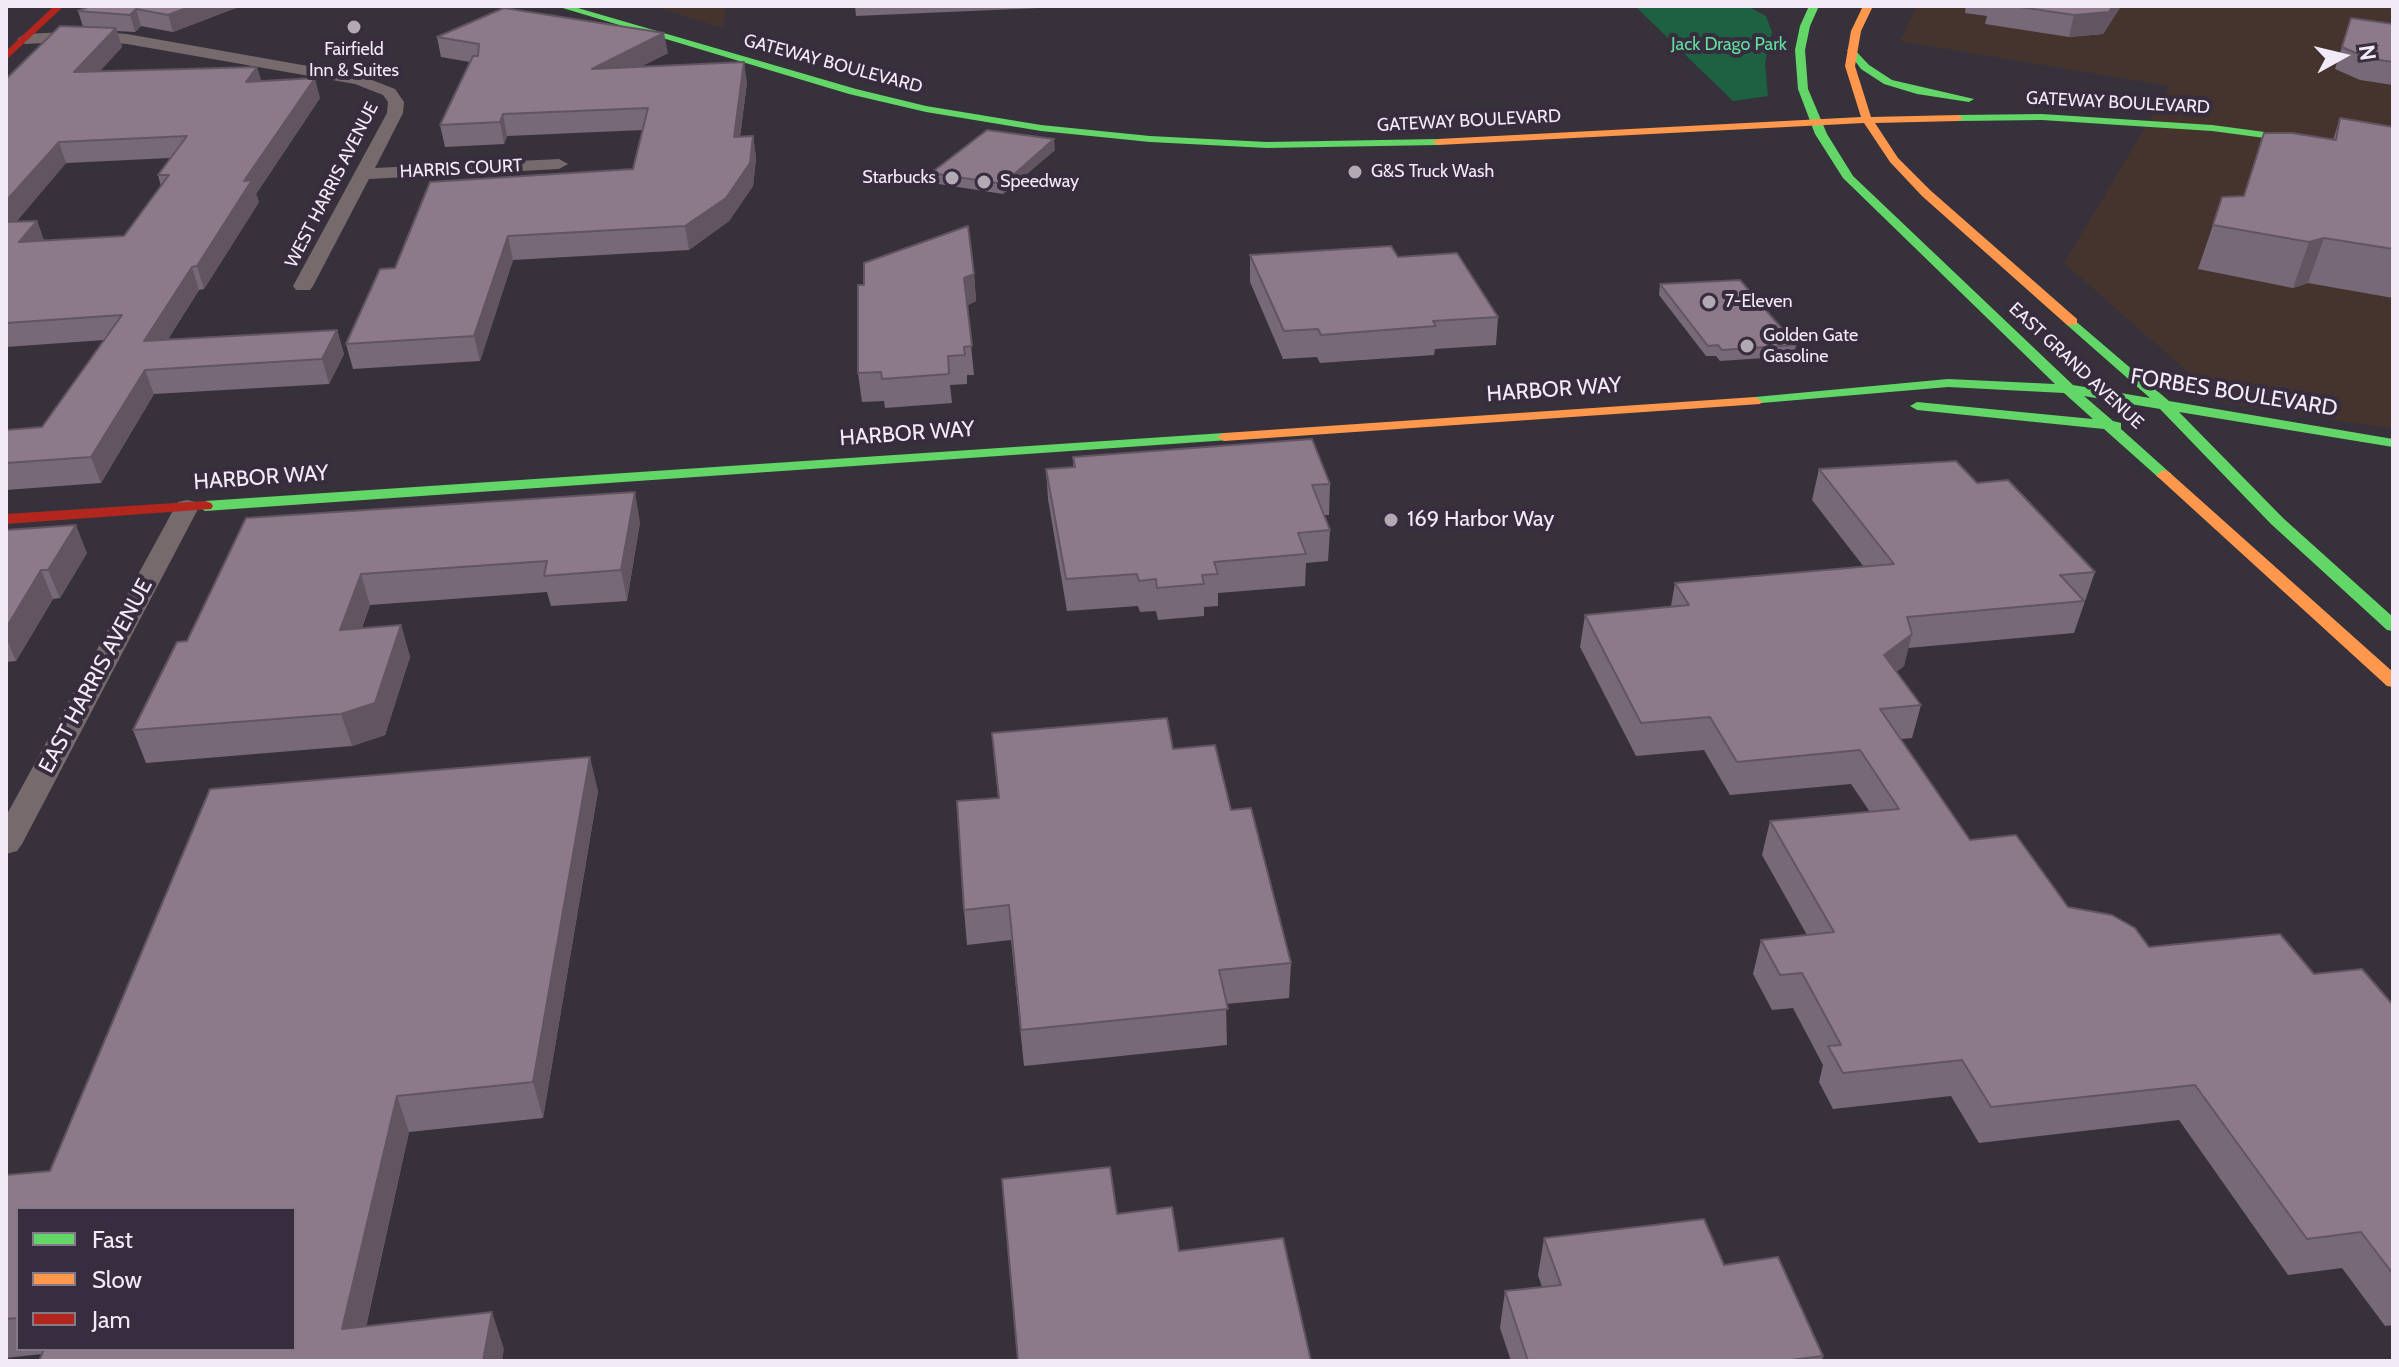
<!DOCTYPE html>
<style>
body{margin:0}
#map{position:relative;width:2399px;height:1367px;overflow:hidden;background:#37313b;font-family:Cabin,sans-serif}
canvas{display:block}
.frame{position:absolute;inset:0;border:8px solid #f2ebf7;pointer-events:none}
.legend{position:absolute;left:16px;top:1207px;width:280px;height:144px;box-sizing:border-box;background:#382d3f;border:2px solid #827989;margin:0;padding:10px 14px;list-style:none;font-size:24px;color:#f2ebf7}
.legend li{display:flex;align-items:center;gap:16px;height:40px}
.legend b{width:40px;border:2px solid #827989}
.north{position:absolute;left:2303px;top:16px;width:80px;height:80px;-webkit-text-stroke:6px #382d3f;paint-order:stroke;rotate:82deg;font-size:22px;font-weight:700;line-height:32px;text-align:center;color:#f2ebf7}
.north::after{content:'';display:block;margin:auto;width:28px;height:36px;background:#f2ebf7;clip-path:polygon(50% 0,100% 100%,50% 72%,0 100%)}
</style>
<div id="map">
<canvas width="2399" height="1367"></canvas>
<div class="frame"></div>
<ul class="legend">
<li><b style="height:10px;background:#63d668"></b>Fast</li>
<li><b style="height:10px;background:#ff974d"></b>Slow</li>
<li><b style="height:10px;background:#b3261e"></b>Jam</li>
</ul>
<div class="north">N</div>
</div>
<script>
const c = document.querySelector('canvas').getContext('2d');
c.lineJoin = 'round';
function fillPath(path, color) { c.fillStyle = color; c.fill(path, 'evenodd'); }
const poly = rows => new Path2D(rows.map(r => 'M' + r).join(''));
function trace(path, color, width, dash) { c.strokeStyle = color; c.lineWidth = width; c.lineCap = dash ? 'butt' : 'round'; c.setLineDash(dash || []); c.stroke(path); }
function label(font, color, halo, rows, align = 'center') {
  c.font = font + ' Cabin,sans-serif'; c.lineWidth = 8; c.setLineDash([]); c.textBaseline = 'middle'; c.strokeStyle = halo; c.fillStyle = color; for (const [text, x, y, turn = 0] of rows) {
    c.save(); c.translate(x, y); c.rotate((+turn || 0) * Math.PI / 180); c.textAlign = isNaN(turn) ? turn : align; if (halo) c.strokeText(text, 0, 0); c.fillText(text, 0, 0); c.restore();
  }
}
const commercial = poly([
 [652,6,727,6,723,28],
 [1917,6,2393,6,2393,429,2223,403,2064,263,2170,86,1900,41]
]);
const green = poly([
 [1635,6,1747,6,1766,16,1772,32,1765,63,1768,96,1733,101]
]);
const street = poly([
 [87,31,127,34,359,75,395,89,404,102,403,113,375,168,559,159,568,164,559,169,369,179,313,286,310,290,296,290,293,286,387,113,388,102,383,95,355,84,127,44,87,41,25,44,17,39,25,34,87,31],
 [187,500,196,502,199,507,22,844,17,851,6,854,6,816,175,507,178,502,187,500]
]);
const fast = poly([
 [556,6,571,6,856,89,926,106,1041,125,1150,136,1267,142,1438,139,1444,142,1438,145,1267,148,1150,142,1041,131,926,112,849,94,556,6],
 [1809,6,1819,6,1810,26,1805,50,1808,89,1827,134,1853,176,2073,385,2150,398,2067,325,2065,322,2072,318,2169,401,2393,439,2393,447,2179,412,2283,518,2393,617,2393,631,2387,630,2271,524,2160,409,2084,396,2113,421,2121,423,2121,429,2169,472,2172,475,2164,480,2159,478,2104,429,1917,410,1910,406,1917,402,2093,419,2064,393,1948,387,1750,404,1748,401,1755,397,1948,379,2055,384,1843,178,1815,134,1798,89,1795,50,1800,26,1809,6],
 [1852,47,1869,65,1892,80,1974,99,1969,102,1917,94,1884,84,1861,69,1847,50,1852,47],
 [2042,114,2212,125,2393,149,2393,155,2212,131,2042,120,1958,121,1953,118,1958,115,2042,114],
 [1224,433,1231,437,1229,440,205,511,197,506,205,501,1224,433]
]);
const slow = poly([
 [1863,6,1873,6,1861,31,1855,66,1871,117,1958,115,1963,118,1958,121,1875,123,1898,158,1930,190,2077,319,2077,325,2067,325,1922,196,1890,162,1864,123,1438,145,1432,142,1438,139,1861,117,1845,66,1851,31,1863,6],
 [1755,397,1762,401,1760,404,1224,441,1217,437,1224,433,1755,397],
 [2164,470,2169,472,2393,672,2393,687,2387,686,2159,478,2156,475,2164,470]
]);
const jam = poly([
 [54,6,64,6,6,60,6,51,54,6],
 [205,501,211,503,213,506,211,509,6,524,6,514,205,501]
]);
const wall = poly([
 [90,6,241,6,173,32,141,26,135,32,117,31,122,47,100,71,261,81,320,98,256,194,259,202,204,289,199,290,168,339,337,330,344,354,329,384,154,394,101,483,6,490,6,430,42,427,104,340,6,347,6,79,83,27,78,11],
 [170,158,158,175,161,186,124,236,44,241,37,221,16,222,66,163],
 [855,6,1085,6,856,16],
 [1966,6,2121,6,2103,34,2069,37,1985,24,1987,16,1965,13],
 [2351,18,2393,24,2393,85,2360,80,2335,69],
 [437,37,668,53,642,66,747,82,740,137,753,136,756,158,753,186,729,221,689,250,513,260,480,361,353,369,346,344,395,268,633,169,643,130,507,136,504,144,445,147,440,125,470,62,441,57],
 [2340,118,2393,127,2393,298,2308,283,2293,288,2198,269,2213,225,2244,196,2264,133,2333,140],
 [1055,150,1003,194,932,183,931,173],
 [1250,255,1398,257,1498,317,1496,345,1435,349,1434,355,1320,363,1317,357,1283,359,1250,282],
 [974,274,976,301,967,305,974,375,967,375,967,384,950,385,952,403,885,408,884,401,862,402,858,373],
 [1660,284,1796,345,1794,356,1720,361,1716,356,1706,356,1659,295],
 [1073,457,1330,484,1329,515,1324,515,1330,530,1328,561,1306,563,1305,586,1218,593,1218,606,1204,607,1204,616,1158,620,1156,611,1140,612,1138,606,1067,611,1048,499,1046,469,1073,467],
 [1819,469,1977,483,2095,572,2074,633,1908,648,1904,666,1896,672,1921,705,1912,738,1901,739,1970,840,2068,907,2149,947,2314,974,2393,1005,2393,1325,2385,1326,2342,1268,2288,1275,2179,1120,1979,1143,1951,1096,1833,1109,1819,1082,1823,1065,1793,1008,1772,1010,1753,974,1761,940,1807,935,1762,855,1770,821,1870,812,1851,784,1730,795,1704,750,1636,756,1580,647,1585,615,1671,606,1675,583,1864,567,1812,500],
 [246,518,640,522,627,601,551,606,547,592,370,605,362,628,401,625,410,657,385,735,352,746,146,763,133,730,187,641],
 [6,530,87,553,60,598,53,599,16,661,6,662],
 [992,733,1173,749,1231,810,1291,963,1289,998,1226,1004,1227,1045,1024,1066,1011,940,967,945,964,910,998,798],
 [598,791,543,1118,409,1132,366,1327,504,1349,42,1354,6,1358,6,1175,50,1171],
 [18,1209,294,1349,18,1349],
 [1544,1238,1724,1265,1823,1356,1822,1361,1511,1361,1500,1328,1505,1291,1542,1287,1538,1275]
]);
const shadedWall = poly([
 [192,6,241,6,173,32,168,15],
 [2113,6,2121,6,2103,34,2069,37,2074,15],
 [136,9,141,26,135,32,130,15],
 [116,28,122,47,81,92,74,72],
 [664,33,668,53,596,89,592,69],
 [744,62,747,82,737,159,734,137],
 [257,67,263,86,246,82],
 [315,78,320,98,256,194,259,202,204,289,197,266,244,181],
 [503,114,507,136,504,144,500,122],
 [753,136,756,158,753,186,729,221,689,250,685,226],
 [1054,139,1055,150,1003,194,1003,184],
 [59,142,66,163,6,233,6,201],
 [37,221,45,243,19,242],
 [508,236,513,260,480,361,474,336],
 [2324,238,2308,283,2293,288,2309,242],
 [192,267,199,290,152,365,144,341],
 [974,274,976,301,967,306,964,278],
 [337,330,344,354,329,384,322,359],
 [145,370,154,394,101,483,91,457],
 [635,492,640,522,627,601,621,570],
 [76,525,87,553,60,598,48,570],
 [41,570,53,599,16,661,6,637,6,628],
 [361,574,370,605,350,661,340,630],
 [401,625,410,657,385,735,352,746,341,714],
 [1912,634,1904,666,1876,688,1884,655],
 [590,757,598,791,543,1118,533,1082],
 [397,1096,409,1132,358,1361,342,1329],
 [492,1312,504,1349,502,1361,483,1361]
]);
const building = poly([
 [90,6,192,6,168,15,136,9,130,15,78,11,90,6],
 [2013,6,2113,6,2109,12,2074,15,2013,6],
 [504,8,664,33,592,69,744,62,734,137,753,136,750,163,726,198,685,226,508,236,474,336,346,344,380,269,395,268,430,182,633,169,648,108,503,114,500,122,440,125,473,56,478,56,479,44,437,37,504,8],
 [2351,18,2393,24,2393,62,2367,58,2342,47,2351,18],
 [60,26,116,28,74,72,257,67,246,82,315,78,244,181,252,180,197,266,192,267,144,341,337,330,322,359,145,370,91,457,6,463,6,430,42,427,122,315,6,323,6,222,37,221,19,242,124,236,169,175,158,175,187,136,59,142,6,201,6,79,60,26],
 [2340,118,2393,127,2393,249,2324,238,2309,242,2213,225,2222,197,2244,196,2264,133,2292,133,2336,140,2340,118],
 [987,130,1054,139,1003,184,931,173,987,130],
 [968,226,974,274,964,278,972,346,964,347,965,355,948,356,949,374,882,379,881,372,858,373,858,285,864,285,864,263,968,226],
 [1391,246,1398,257,1457,253,1498,317,1433,321,1436,326,1321,335,1318,329,1284,331,1250,255,1391,246],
 [1740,280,1796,345,1722,350,1718,345,1708,346,1660,284,1740,280],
 [1312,439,1330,484,1312,485,1330,530,1298,533,1306,554,1214,562,1218,574,1202,575,1204,584,1157,588,1156,579,1139,581,1137,574,1066,579,1046,469,1075,467,1073,457,1312,439],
 [1956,461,1977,483,2008,480,2095,572,2060,575,2084,601,1907,617,1912,634,1884,655,1921,705,1880,709,1970,840,2016,835,2068,907,2112,915,2135,928,2149,947,2280,934,2314,974,2362,969,2393,1005,2393,1274,2361,1232,2307,1239,2195,1085,1991,1107,1962,1060,1843,1073,1828,1046,1841,1045,1802,973,1780,975,1761,940,1834,932,1770,821,1899,809,1860,750,1737,762,1710,717,1641,723,1585,615,1689,605,1675,583,1894,564,1819,469,1956,461],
 [635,492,621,570,544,576,547,561,361,574,340,630,401,625,375,703,341,714,133,730,177,642,187,641,246,518,635,492],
 [76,525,48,570,41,570,6,628,6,530,76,525],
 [1167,718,1173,749,1215,745,1231,810,1251,808,1291,963,1219,970,1228,1009,1021,1030,1009,905,964,910,957,801,999,798,992,733,1167,718],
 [590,757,533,1082,397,1096,342,1329,492,1312,483,1361,39,1361,44,1349,294,1349,294,1209,18,1209,18,1318,6,1319,6,1175,50,1171,210,789,590,757],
 [1110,1167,1117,1214,1172,1207,1179,1251,1283,1238,1311,1361,1018,1361,1002,1179,1110,1167],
 [1704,1219,1724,1265,1778,1257,1823,1356,1783,1361,1528,1361,1505,1291,1561,1285,1544,1238,1704,1219]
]);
const markers = [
 [354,27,8,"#b1aab5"],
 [1355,172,8,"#b1aab5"],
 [952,178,8,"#b1aab5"],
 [984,182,8,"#b1aab5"],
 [1709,302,8,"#b1aab5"],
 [1747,346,8,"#b1aab5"],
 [1391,520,8,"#b1aab5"]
];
const farParknames = [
 ["Jack Drago Park",1729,45]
];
const farPoinames = [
 ["Fairfield",354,50,"center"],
 ["Inn & Suites",354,71,"center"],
 ["G&S Truck Wash",1371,172],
 ["Starbucks",936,178,"right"],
 ["Speedway",1000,182],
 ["7-Eleven",1725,302],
 ["Golden Gate",1763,336],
 ["Gasoline",1763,357]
];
const farStreetnames = [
 ["GATEWAY BOULEVARD",833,64,15],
 ["GATEWAY BOULEVARD",2118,103,3],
 ["GATEWAY BOULEVARD",1469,121,-3],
 ["HARRIS COURT",461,169,-3],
 ["WEST HARRIS AVENUE",332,185,-63],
 ["EAST GRAND AVENUE",2076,366,43]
];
const streetNames = [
 ["HARBOR WAY",1554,390,-4],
 ["FORBES BOULEVARD",2234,393,9],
 ["HARBOR WAY",907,434,-4],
 ["HARBOR WAY",261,478,-4],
 ["EAST HARRIS AVENUE",96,676,-62]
];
const poiNames = [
 ["169 Harbor Way",1407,520]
];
fillPath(commercial, '#45342e');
fillPath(green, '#1e6142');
fillPath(street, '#776a6d');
fillPath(fast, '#63d668');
fillPath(slow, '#ff974d');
fillPath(jam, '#b3261e');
fillPath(wall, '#786978');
fillPath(shadedWall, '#625561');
fillPath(building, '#8c7a8b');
trace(building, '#625561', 2);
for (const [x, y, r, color] of markers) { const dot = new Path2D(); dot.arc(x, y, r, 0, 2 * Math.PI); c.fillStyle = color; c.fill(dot); trace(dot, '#382d3f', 3); }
label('18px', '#5edf9c', '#382d3f', farParknames);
label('18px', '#f2ebf7', '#382d3f', farPoinames, 'left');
label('18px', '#f2ebf7', '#382d3f', farStreetnames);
label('22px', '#f2ebf7', '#382d3f', streetNames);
label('22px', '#f2ebf7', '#382d3f', poiNames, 'left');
</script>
